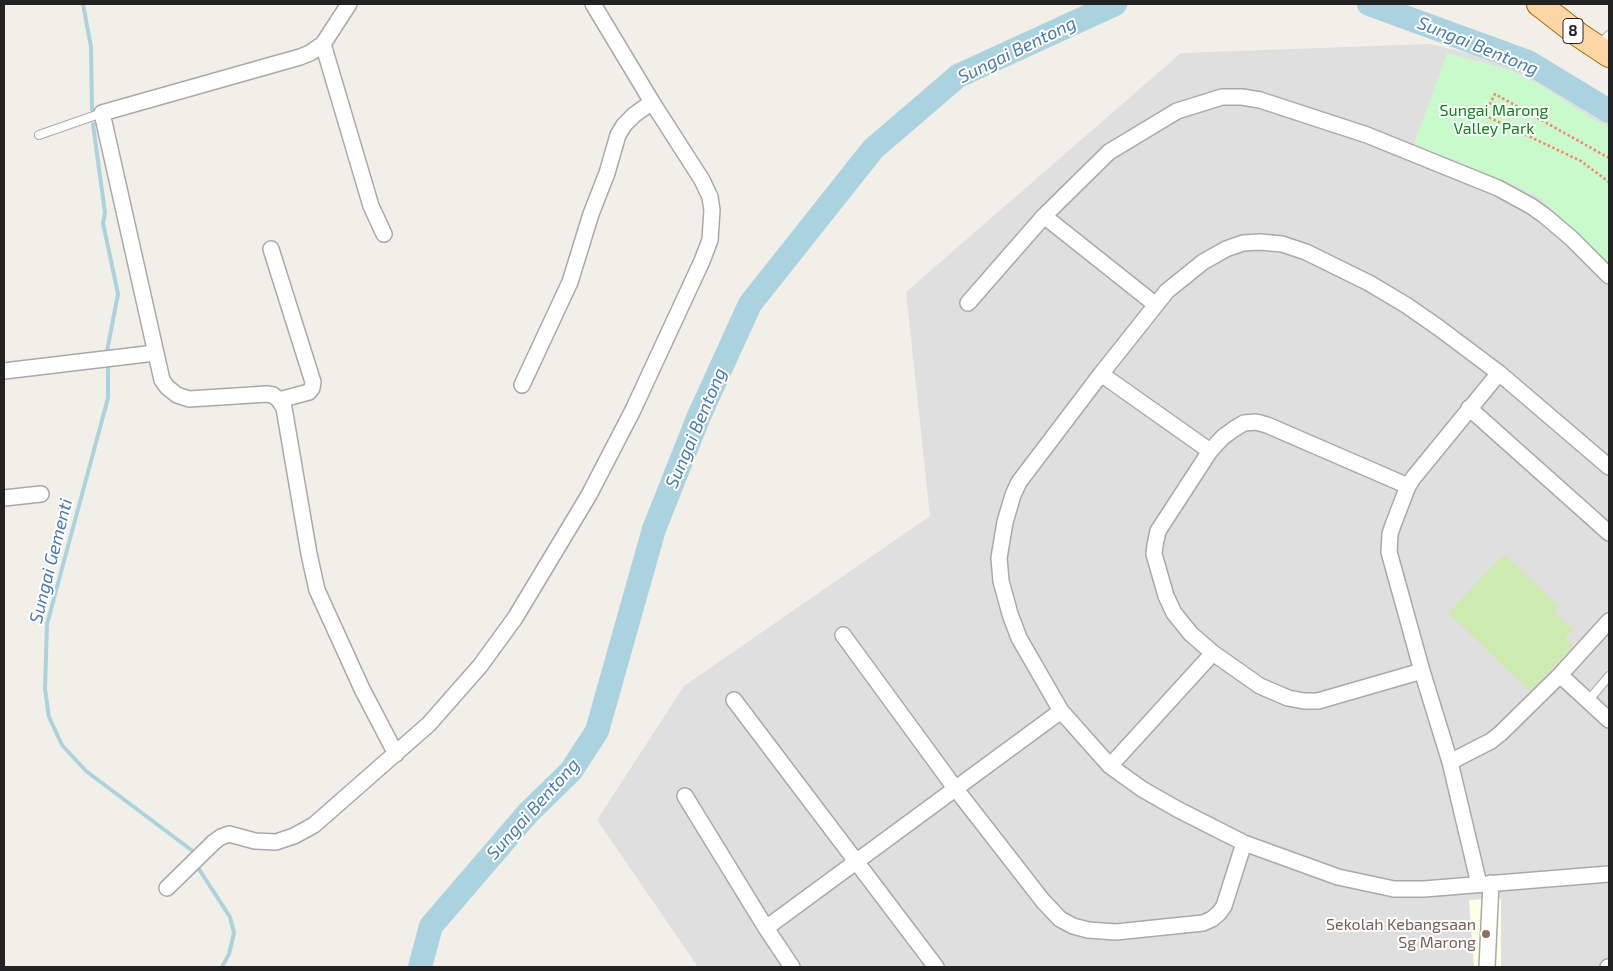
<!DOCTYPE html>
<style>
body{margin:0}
#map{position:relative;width:1613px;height:971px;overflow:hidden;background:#f2efe9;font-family:"Exo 2",sans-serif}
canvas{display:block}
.frame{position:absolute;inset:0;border:5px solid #222;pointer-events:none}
</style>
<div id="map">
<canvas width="1613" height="971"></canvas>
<div class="frame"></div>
</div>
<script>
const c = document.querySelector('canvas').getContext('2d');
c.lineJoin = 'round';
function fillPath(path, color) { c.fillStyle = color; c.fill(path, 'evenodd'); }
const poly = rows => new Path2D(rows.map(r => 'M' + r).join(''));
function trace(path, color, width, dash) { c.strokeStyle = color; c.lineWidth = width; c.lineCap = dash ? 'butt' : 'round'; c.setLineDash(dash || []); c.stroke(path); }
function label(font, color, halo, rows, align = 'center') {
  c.font = font + ' "Exo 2",sans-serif'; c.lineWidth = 4; c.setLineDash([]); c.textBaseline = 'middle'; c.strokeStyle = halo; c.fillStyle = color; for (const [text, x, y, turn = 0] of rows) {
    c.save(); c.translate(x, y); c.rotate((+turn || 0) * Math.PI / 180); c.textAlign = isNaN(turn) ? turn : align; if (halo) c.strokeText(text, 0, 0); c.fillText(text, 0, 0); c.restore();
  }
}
const residential = poly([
 [1430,44,1508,63,1609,120,1609,967,698,967,597,820,684,686,930,516,906,292,1181,53]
]);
const education = poly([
 [1501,898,1501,967,1474,967,1469,900]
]);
const grass = poly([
 [1504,554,1559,607,1554,612,1573,630,1565,638,1573,646,1530,691,1448,613]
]);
const park = poly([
 [1447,53,1510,70,1539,84,1589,117,1609,127,1609,266,1541,199,1514,185,1414,144]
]);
const stream = poly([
 [83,4,91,47,92,110],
 [93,124,105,213,103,223,118,294,107,351],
 [108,364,108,398,47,624,45,689,49,717,62,745,86,771,194,852],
 [197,866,230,917,234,933,229,954,222,967]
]);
const river = poly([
 [1369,4,1528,62,1609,111],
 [420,967,431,926,528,813,571,771,597,731,654,529,699,416,750,304,873,149,958,76,1115,4]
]);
const path = poly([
 [1609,158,1495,94,1484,115,1581,161,1609,182]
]);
const lane = poly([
 [1598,45,1609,35],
 [39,135,102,113],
 [1588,701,1609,676]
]);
const street = poly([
 [349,4,323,44,310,53,300,57,102,113,162,380,167,387,177,395,189,399,267,394,273,395,279,400,284,408,309,554,317,590,362,689,396,754],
 [323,44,371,206,384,234],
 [271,249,313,382,312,388,309,392,279,400],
 [968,303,1044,216],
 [1156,305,1044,216,1109,152,1177,111,1222,97,1242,97,1260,100,1367,135,1498,188,1531,206,1545,216,1571,238,1609,276],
 [4,371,155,353],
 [1101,374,1210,451],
 [522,385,570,282,591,214,607,173,618,135,624,125,634,115,652,102],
 [1469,408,1609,533],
 [1609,467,1499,373,1439,328,1406,305,1369,283,1306,252,1282,244,1260,242,1243,243,1226,249,1203,262,1167,291,1101,374,1019,482,1013,495,1005,522,999,558,1001,581,1010,614,1019,638,1061,711,1110,766,1142,789,1177,809,1244,843,1338,877,1394,889,1424,889,1609,874],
 [1408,486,1267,425,1256,422,1244,423,1234,429,1223,437,1210,451,1158,531,1155,545,1154,554,1166,596,1174,613,1191,634,1213,653,1260,686,1288,698,1304,701,1318,701,1422,671],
 [4,498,41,494],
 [843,635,955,788,1043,901,1060,919,1073,926,1088,930,1116,932,1203,923,1212,919,1219,913,1224,906,1244,843],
 [1560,675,1609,720],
 [734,700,936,967],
 [1450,762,1491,741,1501,733,1560,675,1609,621],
 [1110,766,1213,653],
 [685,796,766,928,792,967],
 [1479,884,1450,762,1422,671,1389,552,1390,534,1393,525,1408,486,1414,477,1499,373],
 [167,888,214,842,221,837,229,834,255,841,276,842,294,836,314,825,429,724,480,666,515,618,589,495,633,410,702,261,710,240,712,210,710,197,702,180,652,102,593,4],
 [766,928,1061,711],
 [1487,967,1491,883],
 [1608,967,1609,967]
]);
const primary = poly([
 [1539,4,1579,35,1609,55]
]);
const markers = [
 [1486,934,5,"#8d6e63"]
];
const shields = [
 [1573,31,20]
];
const shieldNames = [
 ["8",1573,31]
];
const parkNames = [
 ["Sungai Marong",1494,111],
 ["Valley Park",1494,129]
];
const educationNames = [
 ["Sekolah Kebangsaan",1476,925],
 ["Sg Marong",1476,943]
];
const waterNames = [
 ["Sungai Bentong",1478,46,22],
 ["Sungai Bentong",1017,50,-26],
 ["Sungai Bentong",696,428,-67],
 ["Sungai Gementi",51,561,-76],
 ["Sungai Bentong",533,809,-48]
];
fillPath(residential, '#e0dfdf');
fillPath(education, '#ffffe5');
fillPath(grass, '#cdebb0');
fillPath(park, '#c8facc');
trace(stream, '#aad3df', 4);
trace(river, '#aad3df', 24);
trace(lane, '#a9a9a9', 10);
trace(street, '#a9a9a9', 18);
trace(primary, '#a06b00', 26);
trace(path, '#fa8072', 2.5, [2.5, 2.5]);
trace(lane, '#fff', 8);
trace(street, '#fff', 15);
trace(primary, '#fcd6a4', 24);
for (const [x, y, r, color] of markers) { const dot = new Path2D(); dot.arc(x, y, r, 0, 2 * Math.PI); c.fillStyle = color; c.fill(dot); trace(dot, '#fff', 2); }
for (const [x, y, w] of shields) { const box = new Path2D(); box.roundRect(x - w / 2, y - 12.5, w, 25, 4); c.fillStyle = '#fff'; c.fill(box); trace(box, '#222', 1); }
label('bold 15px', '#222', null, shieldNames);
label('16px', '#0c8416', '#fff', parkNames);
label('16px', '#785e54', '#fff', educationNames, 'right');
label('italic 18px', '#4a7aab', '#fff', waterNames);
</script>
